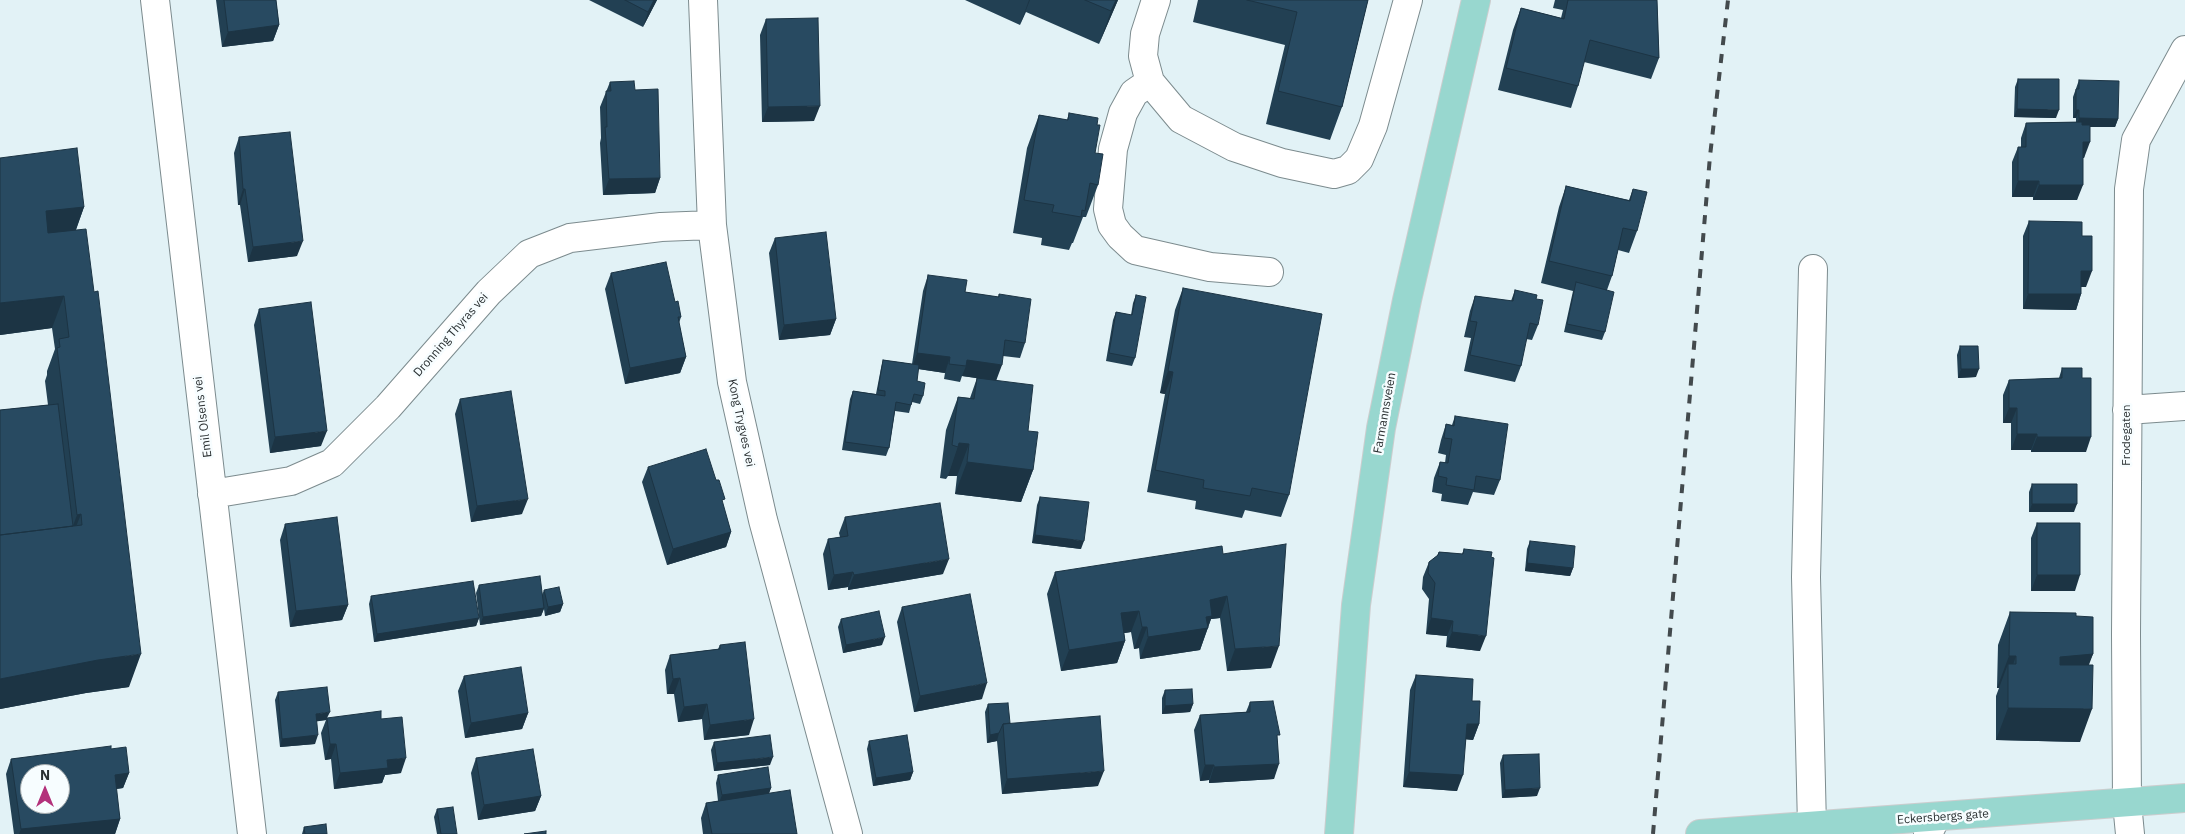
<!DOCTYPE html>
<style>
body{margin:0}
#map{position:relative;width:2185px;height:834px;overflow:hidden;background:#e2f2f6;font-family:"IBM Plex Sans",sans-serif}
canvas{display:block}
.north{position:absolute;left:20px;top:764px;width:50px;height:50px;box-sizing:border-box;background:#f7fdff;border:1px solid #a5abad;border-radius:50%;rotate:0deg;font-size:14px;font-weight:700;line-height:20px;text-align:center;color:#2a3032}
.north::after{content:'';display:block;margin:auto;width:18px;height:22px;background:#b3317b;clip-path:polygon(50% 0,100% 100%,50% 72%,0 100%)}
</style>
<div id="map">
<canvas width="2185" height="834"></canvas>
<div class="north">N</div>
</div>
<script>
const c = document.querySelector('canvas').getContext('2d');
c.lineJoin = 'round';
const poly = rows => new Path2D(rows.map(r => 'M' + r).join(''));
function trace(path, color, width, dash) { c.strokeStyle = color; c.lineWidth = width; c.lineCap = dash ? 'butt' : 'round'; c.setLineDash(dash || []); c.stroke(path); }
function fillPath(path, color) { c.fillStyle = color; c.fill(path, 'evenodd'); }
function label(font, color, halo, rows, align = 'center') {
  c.font = font + ' "IBM Plex Sans",sans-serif'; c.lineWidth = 5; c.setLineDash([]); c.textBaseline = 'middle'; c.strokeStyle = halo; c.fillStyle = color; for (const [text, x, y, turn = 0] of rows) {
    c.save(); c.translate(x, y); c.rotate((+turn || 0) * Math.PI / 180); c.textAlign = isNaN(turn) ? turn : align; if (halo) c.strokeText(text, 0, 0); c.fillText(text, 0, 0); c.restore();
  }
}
const minor = poly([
 [155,0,252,834],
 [703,0,712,225,732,382,763,520,848,834],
 [1156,0,1145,34,1143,56,1150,82,1181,119,1234,147,1282,163,1334,174,1348,170,1359,159,1373,126,1408,0],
 [1150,82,1134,93,1123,113,1113,149,1108,209,1112,225,1120,236,1135,250,1210,267,1269,272],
 [2127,410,2185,406],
 [212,494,291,481,332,463,388,407,489,292,529,254,570,238,661,227,712,225],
 [1812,826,1806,577,1813,269],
 [1928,834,1936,817],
 [2130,834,2127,803,2126,634,2129,189,2136,140,2185,50]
]);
const major = poly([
 [1339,834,1356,605,1381,428,1407,300,1476,0],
 [1700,834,2185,798]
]);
const rail = poly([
 [1653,834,1710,156,1728,0]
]);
const wall = poly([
 [216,0,276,0,279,25,273,41,222,47],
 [589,0,657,0,643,27],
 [965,0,1118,0,1099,44,1026,12,1020,25],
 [1198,0,1368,0,1342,107,1330,140,1266,124,1285,45,1193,22],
 [1555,0,1657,0,1659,58,1651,79,1584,62,1578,86,1571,108,1498,90,1513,30,1521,8,1561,18,1563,10,1553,8],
 [766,19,814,121,762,122,760,35],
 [2018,79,2056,118,2014,117,2015,87],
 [2079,80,2118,119,2115,127,2090,127,2084,158,2083,158,2077,200,2033,200,2033,197,2012,197,2012,162,2018,147,2021,147,2021,138,2026,123,2076,122,2076,118,2073,118,2073,97],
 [610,82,635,90,660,178,655,193,603,195,600,143,601,138,600,107],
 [1069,113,1097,125,1095,153,1098,185,1086,217,1083,217,1073,243,1072,243,1069,250,1041,245,1042,238,1013,233,1027,148,1039,115,1067,120],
 [239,137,297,256,248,262,240,205,238,205,234,153],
 [0,158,84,207,76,230,129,687,86,693,0,709,0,410,48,405,45,381,47,375,47,371,55,349,52,328,0,335],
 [1566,186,1629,200,1633,189,1637,231,1629,253,1618,250,1612,276,1607,290,1605,332,1602,340,1564,332,1573,291,1541,283,1559,207],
 [2029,221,2082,236,2086,287,2081,287,2081,294,2076,310,2023,309,2023,236],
 [775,238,836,319,830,335,779,340,769,253],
 [611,273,675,302,681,317,679,323,686,357,680,373,625,384,605,289],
 [928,275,965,292,998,297,999,294,1025,343,1020,358,1003,356,996,380,1028,431,1033,470,1021,502,955,494,957,476,948,476,946,479,940,478,946,430,958,397,970,398,977,378,962,376,960,382,944,379,945,373,918,369,917,381,923,396,920,404,912,402,909,413,895,411,889,448,886,456,842,450,850,399,853,391,876,394,881,368,883,360,912,364,923,291],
 [1183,288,1289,495,1281,517,1245,510,1242,518,1195,509,1196,501,1147,492,1165,394,1160,393,1175,310],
 [1515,290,1536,299,1538,325,1532,340,1526,339,1521,366,1515,382,1464,371,1471,338,1464,337,1470,311,1475,296,1511,301],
 [1136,295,1135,358,1132,366,1106,361,1113,320,1116,312,1131,315,1133,303],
 [259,309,321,446,270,453,254,325],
 [1960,346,1976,377,1958,378,1957,355],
 [2062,368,2082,378,2086,452,2031,452,2031,450,2011,450,2011,423,2003,423,2003,395,2009,380,2059,378],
 [460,399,522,514,471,522,455,414],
 [1455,416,1500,480,1494,495,1473,492,1468,505,1441,501,1442,494,1432,492,1434,478,1440,462,1445,463,1446,455,1438,453,1441,440,1446,424,1452,425],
 [648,467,723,505,731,532,726,547,667,565,642,482],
 [2032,484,2074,512,2029,512,2029,492],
 [1040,497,1081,549,1032,543,1037,505],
 [845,517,943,574,848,590,848,587,828,590,823,554,828,539,840,537,839,533],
 [2037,523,2075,591,2031,591,2031,538],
 [285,524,348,605,342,620,290,627,280,540],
 [1530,541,1573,568,1570,576,1525,571,1527,549],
 [1464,549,1480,651,1446,647,1447,636,1426,634,1429,599,1422,589,1423,577,1429,562,1437,556,1439,552,1462,554],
 [1223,554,1271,668,1227,671,1220,618,1211,619,1200,650,1140,659,1139,648,1134,649,1131,632,1124,633,1125,641,1117,663,1061,671,1047,594,1055,572],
 [479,585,542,595,544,590,563,604,560,612,545,616,544,609,541,616,480,625,476,593],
 [371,596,479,618,476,626,374,642,369,604],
 [902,607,982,699,914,712,897,622],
 [2010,612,2076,616,2093,654,2088,665,2080,742,1996,740,1996,696,1999,688,1997,688,1998,645],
 [841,619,882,645,843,653,838,627],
 [720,645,749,735,704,740,702,719,678,722,674,694,667,694,665,670,670,655,718,649],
 [1416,675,1472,701,1479,724,1473,740,1466,739,1457,791,1403,787,1410,690],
 [464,676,528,713,522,729,465,738,458,691],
 [1165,690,1193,704,1190,712,1162,714,1162,698],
 [278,692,327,718,381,719,401,773,385,775,382,783,334,789,331,759,325,760,321,733,326,720,316,721,315,744,280,747,275,700],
 [1250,702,1278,742,1274,779,1209,783,1209,780,1200,781,1194,730,1200,715,1246,712],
 [988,704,1010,723,1098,786,1002,794,997,741,987,743,985,712],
 [869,741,913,772,910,780,873,786,867,749],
 [714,742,770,765,714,771,711,750],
 [111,749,129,773,123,788,116,789,120,819,115,834,14,834,6,774,11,759],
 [1503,755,1537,796,1502,798,1500,763],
 [476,758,541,796,535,811,478,820,471,773],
 [718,775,771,788,769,793,797,834,703,834,701,818,706,803,718,801,716,783],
 [437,809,457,834,437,834,434,817],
 [304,827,327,834,302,834]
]);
const shadedWall = poly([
 [654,0,657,0,643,27,648,12],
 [1029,0,1030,0,1020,25],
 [1116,0,1118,0,1099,44,1111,11],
 [279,25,273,41,222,47,228,32],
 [820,106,814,121,762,122,768,107],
 [2017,109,2059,110,2056,118,2014,117],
 [2076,110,2079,110,2076,118,2073,118],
 [2079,118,2118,119,2115,127,2076,127],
 [2083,142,2090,142,2084,158,2077,158],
 [660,178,655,193,603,195,609,179],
 [2018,181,2039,181,2033,197,2012,197],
 [2039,185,2083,185,2077,200,2033,200],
 [243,189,245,189,240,205,238,205],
 [84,207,72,240,34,244,46,211],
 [303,241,297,256,248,262,253,247],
 [2081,271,2092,271,2086,287,2076,287],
 [2028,294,2081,294,2076,310,2023,309],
 [64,296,52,328,0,335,0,303],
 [836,319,830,335,779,340,784,325],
 [917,353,950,357,945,373,912,368],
 [686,357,680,373,625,384,630,368],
 [967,360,1002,365,996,381,962,376,966,366],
 [1961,369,1979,369,1976,377,1958,378],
 [1168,371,1173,372,1165,394,1160,393],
 [2009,408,2017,408,2011,423,2003,423],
 [327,431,321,446,270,453,275,437],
 [2017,434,2037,434,2031,450,2011,450],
 [2037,437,2091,437,2086,452,2031,452],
 [959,443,969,444,957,476,948,476],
 [967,462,1033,470,1021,502,955,494],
 [528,499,522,514,471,522,477,506],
 [2032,504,2077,504,2074,512,2029,512],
 [81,514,72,537,69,537,77,515],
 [731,532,726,547,667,565,673,549],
 [1035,535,1084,541,1081,549,1032,543],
 [949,559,943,574,848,590,854,575],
 [1527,563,1573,568,1570,576,1525,571],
 [853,572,848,587,828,590,834,575],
 [2037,575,2080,575,2075,591,2031,591],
 [1227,596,1220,618,1211,619,1200,650,1140,659,1148,637,1210,600],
 [563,604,560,612,545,616,548,607],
 [348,605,342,620,290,627,296,611],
 [544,608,541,616,480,625,483,617],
 [1139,611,1131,632,1113,635,1121,613],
 [479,618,476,626,374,642,377,634],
 [1431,618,1453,621,1447,636,1426,634],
 [1142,627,1147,627,1139,648,1134,649],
 [1452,632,1486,636,1480,651,1446,647],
 [885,637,882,645,843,653,846,645],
 [1125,641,1117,663,1061,671,1069,650],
 [1279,646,1271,668,1227,671,1235,649],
 [141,654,129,687,86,693,0,709,0,679,98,660],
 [2093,654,2081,686,2048,689,2060,657],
 [2009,656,2016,656,2008,679,2008,664,1999,688,1997,688],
 [680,678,674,694,667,694,673,679],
 [987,683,982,699,914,712,920,696],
 [707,704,702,719,678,722,684,707],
 [1193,704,1190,712,1162,714,1165,706],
 [2008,708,2092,709,2080,742,1996,740],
 [330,712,326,720,313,722,316,714],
 [528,713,522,729,465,738,471,723],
 [754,719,749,735,704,740,710,725],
 [1467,724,1479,724,1473,740,1461,739],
 [999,733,997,741,987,743,990,735],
 [318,735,315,744,280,747,282,739],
 [330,744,336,744,331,759,325,760],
 [773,757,770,765,714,771,717,763],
 [406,758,401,773,385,775,382,783,334,789,340,773,387,760],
 [1279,764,1274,779,1209,783,1214,767],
 [1205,765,1214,765,1209,780,1200,781],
 [1104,771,1098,786,1002,794,1007,779],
 [913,772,910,780,873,786,876,778],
 [1409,772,1463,775,1457,791,1403,787],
 [129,773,123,788,109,790,115,775],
 [771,788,768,796,719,803,722,795],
 [1540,788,1537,796,1502,798,1505,790],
 [541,796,535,811,478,820,484,805],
 [120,819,115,834,19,834,21,829]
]);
const building = poly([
 [224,0,276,0,279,25,228,32,224,0],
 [625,0,654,0,648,12,625,0],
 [1085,0,1116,0,1111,11,1085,0],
 [1247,0,1368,0,1342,107,1278,91,1297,12,1247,0],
 [1568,0,1657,0,1659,58,1590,40,1578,86,1506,68,1521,8,1564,19,1568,0],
 [818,18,820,106,768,107,766,19,818,18],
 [2018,79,2059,79,2059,110,2017,109,2018,79],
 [2079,80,2119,81,2118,119,2079,118,2079,110,2076,110,2076,89,2079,89,2079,80],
 [634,81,635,90,658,89,660,178,609,179,605,127,607,127,606,91,611,91,610,82,634,81],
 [1069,113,1098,118,1097,125,1100,125,1095,153,1103,154,1098,185,1090,183,1085,211,1082,210,1081,217,1052,212,1054,205,1024,200,1039,115,1068,120,1069,113],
 [2082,122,2082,125,2090,125,2090,142,2083,142,2083,185,2039,185,2039,181,2018,181,2018,147,2026,147,2026,123,2082,122],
 [290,132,303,241,253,247,245,189,243,189,239,137,290,132],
 [77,148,84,207,46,211,48,233,86,229,94,292,98,291,141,654,98,660,0,679,0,535,82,525,81,514,77,515,57,348,60,347,59,339,69,337,64,296,0,303,0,158,77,148],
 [1566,186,1630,201,1633,189,1647,192,1637,231,1623,228,1612,276,1549,261,1566,186],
 [2029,221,2082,222,2082,236,2092,236,2092,271,2081,271,2081,294,2028,294,2029,221],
 [826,232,836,319,784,325,775,238,826,232],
 [666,262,675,302,678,301,681,317,678,317,686,357,630,368,611,273,666,262],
 [928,275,967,280,965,292,999,297,999,294,1031,299,1025,343,1005,340,1002,365,967,360,966,366,949,364,950,357,917,353,928,275],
 [1576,282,1614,292,1605,332,1567,324,1576,282],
 [1183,288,1322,314,1289,495,1252,488,1250,496,1203,488,1204,480,1155,470,1173,372,1168,371,1183,288],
 [1515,290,1537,295,1536,299,1543,300,1538,325,1530,323,1521,366,1470,355,1477,322,1470,321,1475,296,1513,301,1515,290],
 [1136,295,1146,297,1135,358,1109,353,1116,312,1132,315,1136,295],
 [311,302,327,431,275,437,259,309,311,302],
 [1960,346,1978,346,1979,369,1961,369,1960,346],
 [883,360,919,365,917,381,925,383,923,396,914,394,911,405,896,402,889,448,845,442,853,391,885,396,885,391,878,390,883,360],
 [2062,368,2082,368,2082,378,2091,378,2091,437,2037,437,2037,434,2017,434,2017,408,2009,408,2009,380,2062,378,2062,368],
 [977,378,1033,385,1028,431,1038,432,1033,470,967,462,969,444,959,443,958,447,952,445,958,397,974,399,977,378],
 [511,391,528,499,477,506,460,399,511,391],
 [58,404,73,526,0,535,0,410,58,404],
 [1455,416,1508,424,1500,480,1476,476,1474,490,1446,485,1447,478,1438,476,1440,462,1448,463,1452,439,1444,438,1446,424,1454,426,1455,416],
 [706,449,716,480,719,480,725,499,722,500,731,532,673,549,648,467,706,449],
 [2032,484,2077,484,2077,504,2032,504,2032,484],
 [1040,497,1089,502,1084,541,1035,535,1040,497],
 [940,503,949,559,854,575,853,572,834,575,828,539,848,536,845,517,940,503],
 [337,517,348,605,296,611,285,524,337,517],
 [2037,523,2080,523,2080,575,2037,575,2037,523],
 [1530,541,1575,546,1573,568,1527,563,1530,541],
 [1286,544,1279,646,1235,649,1227,596,1210,600,1212,616,1206,617,1208,628,1148,637,1147,627,1142,627,1139,611,1121,613,1125,641,1069,650,1055,572,1222,546,1223,554,1286,544],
 [1464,549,1492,552,1491,557,1494,558,1486,636,1452,632,1453,621,1431,618,1435,583,1428,573,1429,562,1438,555,1439,552,1463,554,1464,549],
 [540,576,544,608,483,617,479,585,540,576],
 [473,581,479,618,377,634,371,596,473,581],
 [559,587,563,604,548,607,544,590,559,587],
 [970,594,987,683,920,696,902,607,970,594],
 [879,611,885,637,846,645,841,619,879,611],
 [2010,612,2076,613,2076,616,2093,617,2093,654,2060,657,2060,665,2093,665,2092,709,2008,708,2008,664,2016,664,2016,656,2009,656,2010,612],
 [745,642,754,719,710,725,707,704,684,707,680,678,673,679,670,655,720,649,720,645,745,642],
 [521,667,528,713,471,723,464,676,521,667],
 [1416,675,1473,679,1472,701,1480,701,1479,724,1467,724,1463,775,1409,772,1416,675],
 [327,687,330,712,316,714,318,735,282,739,278,692,327,687],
 [1192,689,1193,704,1165,706,1165,690,1192,689],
 [1273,701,1280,735,1277,735,1279,764,1214,767,1214,765,1205,765,1200,715,1250,712,1250,702,1273,701],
 [1008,703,1010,723,1003,724,999,733,990,735,988,704,1008,703],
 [381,711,381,719,402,717,406,758,387,760,388,768,340,773,336,744,330,744,327,718,381,711],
 [1100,716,1104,771,1007,779,1003,724,1100,716],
 [770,735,773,757,717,763,714,742,770,735],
 [907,735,913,772,876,778,869,741,907,735],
 [111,746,111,749,126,747,129,773,115,775,120,819,21,829,11,759,111,746],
 [30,774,60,774,60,804,30,804,30,774],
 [533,749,541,796,484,805,476,758,533,749],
 [1539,754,1540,788,1505,790,1503,755,1539,754],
 [768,767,771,788,722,795,718,775,768,767],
 [790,790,797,834,712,834,706,803,790,790],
 [453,807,457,834,441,834,437,809,453,807],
 [326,824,327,834,305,834,304,827,326,824],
 [546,831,546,834,524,834,546,831]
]);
const streetNames = [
 ["Dronning Thyras vei",451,335,-49],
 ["Farmannsveien",1385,413,-80],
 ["Emil Olsens vei",203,417,-97],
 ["Kong Trygves vei",741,423,78],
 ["Frodegaten",2127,435,-90],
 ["Eckersbergs gate",1943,817,-4]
];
trace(minor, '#7c8b8e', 30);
trace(major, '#cccdce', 30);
trace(minor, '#fff', 28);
trace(major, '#98d7cf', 28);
trace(rail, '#434a4d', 4, [9, 9]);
fillPath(wall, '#224053');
fillPath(shadedWall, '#1c3444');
fillPath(building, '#284a61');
trace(building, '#1c3444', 1);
label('12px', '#2a3032', '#f7fdff', streetNames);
</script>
